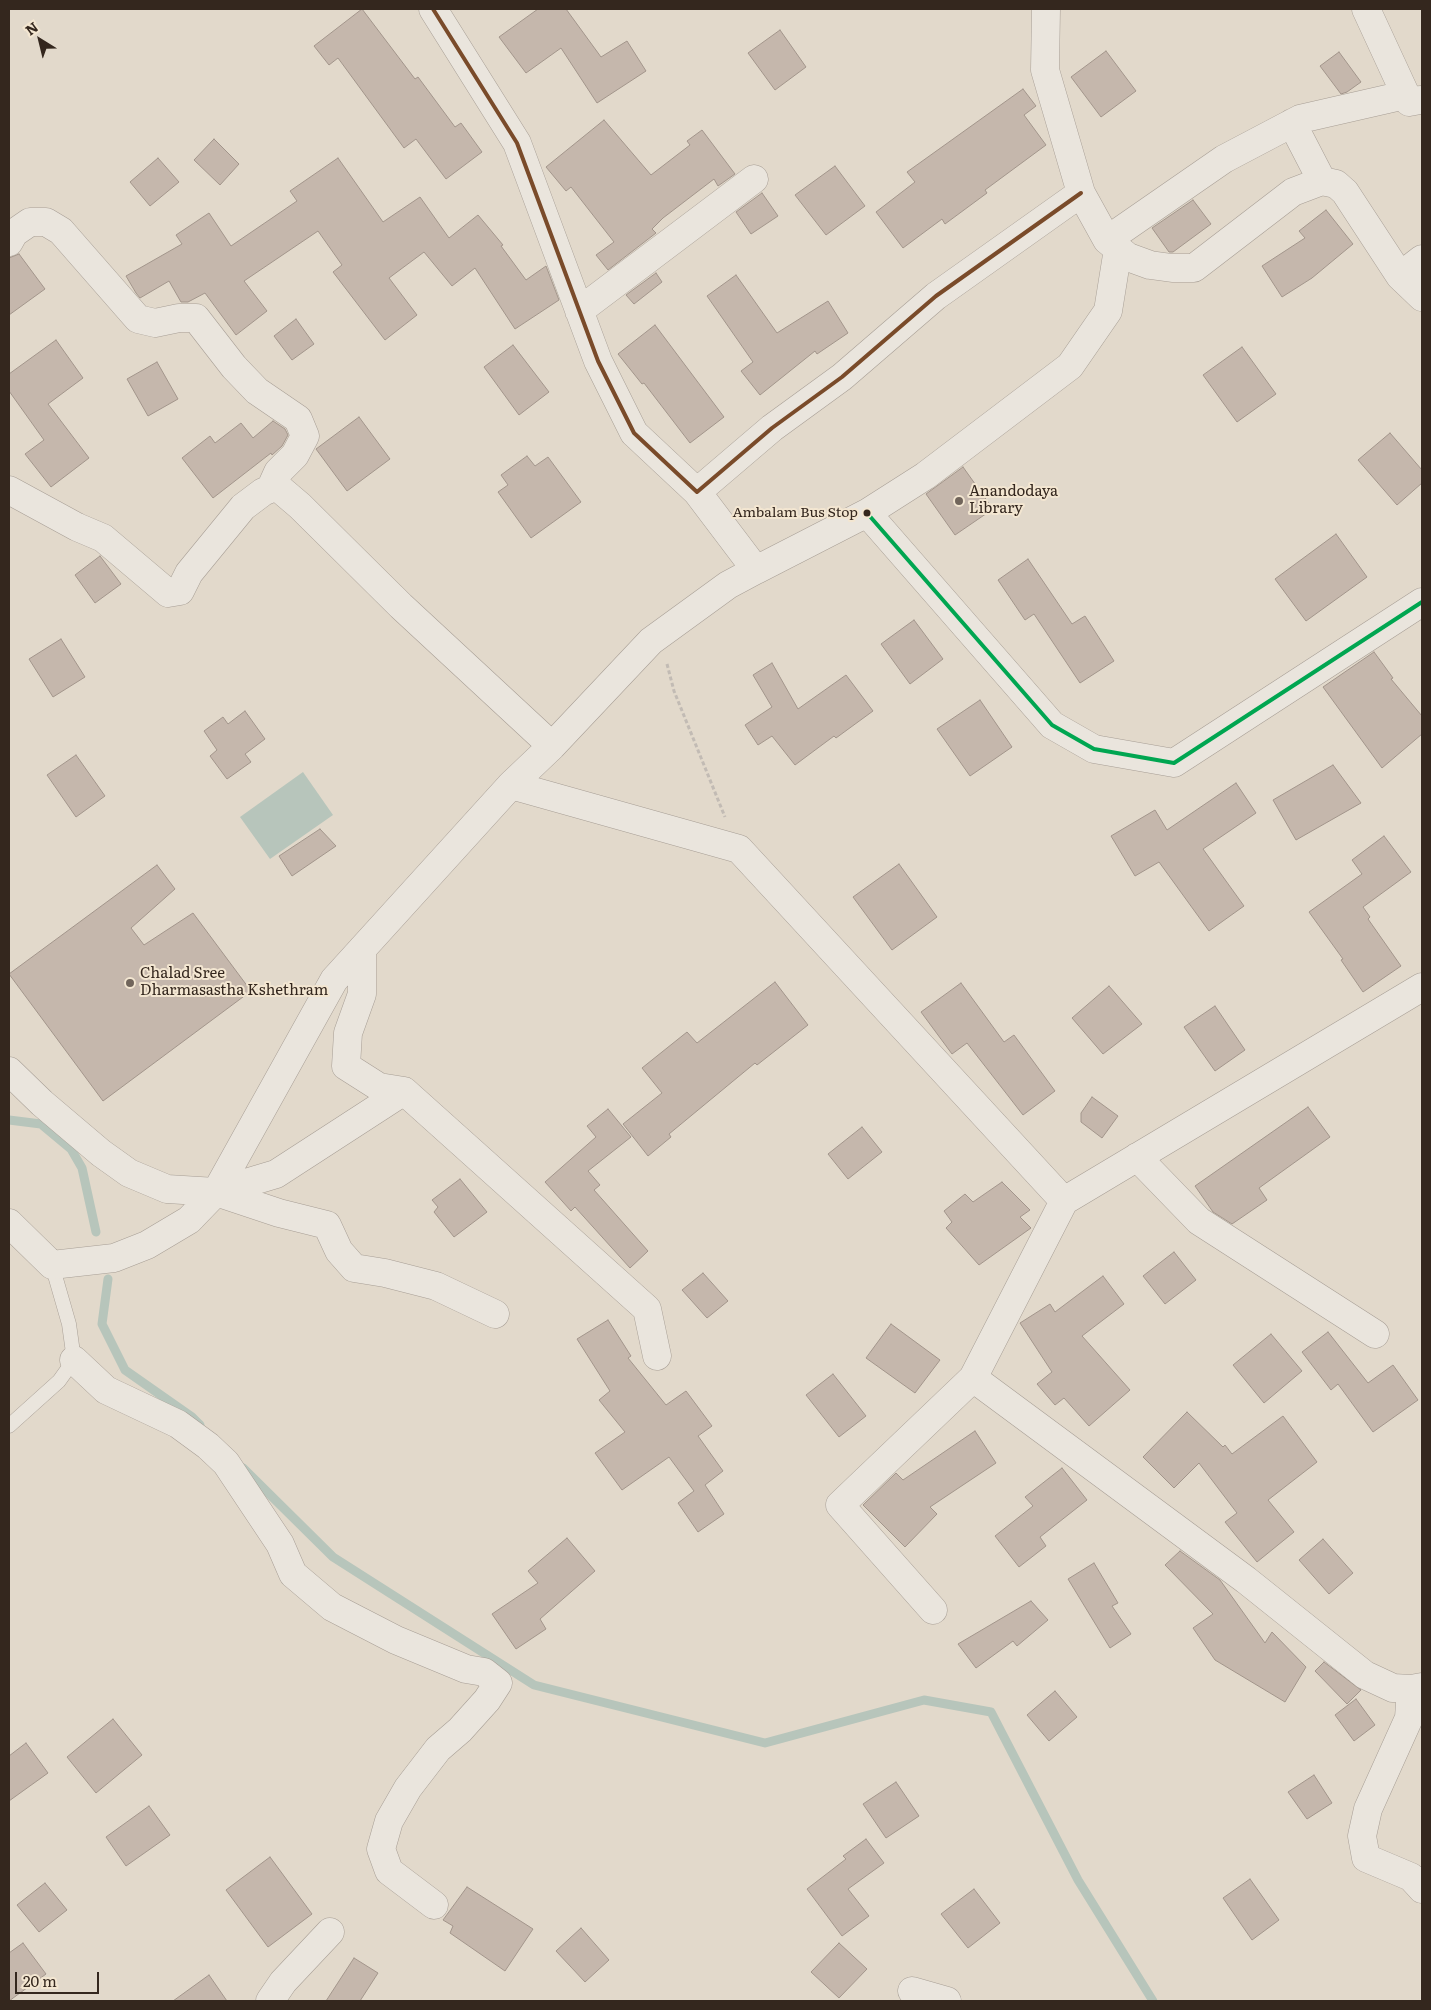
<!DOCTYPE html>
<style>
body{margin:0}
#map{position:relative;width:1431px;height:2010px;overflow:hidden;background:#e2d9cb;font-family:Literata,serif}
canvas{display:block}
.frame{position:absolute;inset:0;border:10px solid #34271e;pointer-events:none}
.north{position:absolute;left:15px;top:15px;width:50px;height:50px;-webkit-text-stroke:4px #f3e6d1;paint-order:stroke;rotate:324deg;font-size:14px;font-weight:700;line-height:20px;text-align:center;color:#34271e}
.north::after{content:'';display:block;margin:auto;width:18px;height:22px;background:#34271e;clip-path:polygon(50% 0,100% 100%,50% 72%,0 100%)}
.scale{position:absolute;left:15px;top:1972px;width:84px;height:22px;box-sizing:border-box;border:2px solid #34271e;border-top:0;padding-left:6px;font-size:15px;line-height:18px;white-space:nowrap;color:#34271e;-webkit-text-stroke:4px #f3e6d1;paint-order:stroke}
</style>
<div id="map">
<canvas width="1431" height="2010"></canvas>
<div class="frame"></div>
<div class="north">N</div>
<div class="scale">20 m</div>
</div>
<script>
const c = document.querySelector('canvas').getContext('2d');
c.lineJoin = 'round';
function fillPath(path, color) { c.fillStyle = color; c.fill(path, 'evenodd'); }
const poly = rows => new Path2D(rows.map(r => 'M' + r).join(''));
function trace(path, color, width, dash) { c.strokeStyle = color; c.lineWidth = width; c.lineCap = dash ? 'butt' : 'round'; c.setLineDash(dash || []); c.stroke(path); }
function label(font, color, halo, rows, align = 'center') {
  c.font = font + ' Literata,serif'; c.lineWidth = 4; c.setLineDash([]); c.textBaseline = 'middle'; c.strokeStyle = halo; c.fillStyle = color; for (const [text, x, y, turn = 0] of rows) {
    c.save(); c.translate(x, y); c.rotate((+turn || 0) * Math.PI / 180); c.textAlign = isNaN(turn) ? turn : align; if (halo) c.strokeText(text, 0, 0); c.fillText(text, 0, 0); c.restore();
  }
}
const water = poly([
 [303,772,333,815,270,859,240,817]
]);
const stream = poly([
 [9,1120,41,1124,71,1149,82,1168,96,1232],
 [108,1279,102,1324,125,1370,192,1417,200,1425],
 [243,1468,333,1557,534,1685,765,1743,924,1700,991,1712,1078,1880,1153,2001]
]);
const building = poly([
 [362,9,415,79,418,77,455,127,461,123,482,152,446,179,416,139,404,148,338,58,329,65,314,46,362,9],
 [538,9,566,9,601,57,627,41,646,71,597,103,561,48,526,73,499,37,538,9],
 [780,30,806,67,775,90,748,53,780,30],
 [1106,51,1136,91,1101,117,1071,77,1106,51],
 [1339,52,1361,82,1347,92,1341,94,1320,66,1339,52],
 [1023,89,1036,106,1024,115,1046,145,985,190,987,193,945,224,942,219,903,248,876,212,915,182,907,172,1023,89],
 [604,120,651,175,690,145,687,141,702,130,735,174,718,186,714,179,663,218,652,229,656,233,608,270,596,255,614,242,571,187,566,191,546,167,604,120],
 [214,139,239,164,220,185,194,160,214,139],
 [158,158,179,182,150,206,130,182,158,158],
 [338,158,383,222,420,197,449,238,478,215,503,245,501,246,526,280,546,266,559,300,515,329,475,268,452,286,424,252,389,278,417,315,385,340,333,272,342,265,318,231,244,281,267,311,236,335,205,293,188,302,181,302,169,281,140,298,136,293,126,276,182,244,176,235,209,213,231,246,297,201,290,191,338,158],
 [835,166,865,206,826,235,795,195,835,166],
 [762,193,778,216,751,234,736,212,762,193],
 [1193,200,1211,224,1173,252,1169,252,1152,228,1193,200],
 [1326,210,1353,244,1312,278,1282,297,1262,266,1305,238,1299,231,1326,210],
 [19,254,45,289,9,315,9,258,19,254],
 [656,273,662,282,634,304,626,295,656,273],
 [736,275,777,333,828,301,848,333,817,354,815,351,760,395,741,371,753,362,707,296,736,275],
 [296,319,314,344,292,360,274,336,296,319],
 [655,325,724,417,690,443,644,383,642,384,618,354,655,325],
 [56,340,83,378,48,404,89,458,51,487,25,454,44,440,9,391,9,374,56,340],
 [513,345,549,392,519,415,484,367,513,345],
 [1242,347,1276,394,1237,422,1203,375,1242,347],
 [157,362,178,399,148,416,127,379,157,362],
 [359,417,390,459,347,491,316,449,359,417],
 [273,421,285,429,288,435,282,446,272,455,271,453,213,498,182,458,210,436,215,443,241,423,253,438,273,421],
 [1390,433,1422,470,1422,483,1397,505,1358,460,1390,433],
 [527,456,535,466,548,457,581,502,531,538,498,492,508,485,501,475,527,456],
 [963,467,993,509,955,535,926,494,963,467],
 [1336,534,1367,577,1306,621,1275,579,1336,534],
 [100,556,121,584,95,603,75,575,100,556],
 [1028,559,1072,624,1085,616,1114,661,1080,683,1034,614,1025,620,998,580,1028,559],
 [914,620,943,659,910,684,881,644,914,620],
 [61,639,85,677,53,697,29,659,61,639],
 [1374,652,1393,678,1391,679,1422,716,1422,734,1382,768,1323,687,1374,652],
 [772,663,798,709,846,675,873,711,836,738,834,736,795,765,772,736,758,745,745,725,772,707,753,675,772,663],
 [980,700,1012,747,970,776,937,729,980,700],
 [245,711,265,739,245,754,251,762,227,779,210,756,217,750,204,731,223,717,228,724,245,711],
 [76,755,105,796,76,817,47,775,76,755],
 [1333,765,1361,803,1296,840,1273,800,1333,765],
 [1236,783,1256,813,1203,849,1244,906,1209,931,1159,862,1135,876,1111,836,1155,810,1167,830,1236,783],
 [320,829,336,846,292,876,279,856,320,829],
 [1384,836,1411,872,1363,907,1370,917,1368,919,1401,966,1363,992,1341,960,1343,959,1309,912,1362,874,1352,860,1384,836],
 [899,864,937,917,892,950,853,897,899,864],
 [157,865,175,889,131,928,144,945,193,913,251,991,103,1101,9,974,157,865],
 [775,982,808,1025,757,1065,755,1063,669,1134,671,1137,648,1156,623,1124,662,1093,642,1068,687,1032,697,1043,775,982],
 [961,983,1004,1042,1014,1035,1055,1091,1023,1115,967,1043,952,1054,921,1012,961,983],
 [1109,986,1142,1024,1103,1054,1072,1018,1109,986],
 [1215,1006,1245,1050,1215,1071,1184,1027,1215,1006],
 [1092,1097,1118,1116,1102,1138,1081,1122,1081,1113,1092,1097],
 [1308,1107,1330,1137,1259,1188,1267,1200,1232,1224,1213,1212,1195,1186,1308,1107],
 [608,1109,631,1137,588,1171,600,1185,594,1190,648,1251,630,1268,575,1207,571,1211,545,1182,596,1137,587,1126,608,1109],
 [862,1127,882,1152,848,1179,828,1154,862,1127],
 [460,1179,487,1212,454,1237,434,1212,438,1207,432,1200,460,1179],
 [1002,1182,1030,1210,1020,1217,1031,1228,979,1265,946,1228,952,1222,944,1211,965,1194,973,1202,1002,1182],
 [1174,1252,1196,1280,1165,1304,1143,1276,1174,1252],
 [703,1273,728,1301,707,1318,682,1290,703,1273],
 [1103,1276,1124,1304,1082,1336,1130,1390,1089,1426,1064,1398,1055,1405,1037,1384,1052,1372,1020,1323,1050,1304,1055,1312,1103,1276],
 [608,1320,631,1356,628,1358,666,1405,686,1391,712,1426,698,1436,723,1471,705,1485,724,1514,698,1532,678,1503,694,1491,669,1457,622,1490,595,1453,625,1432,599,1400,610,1391,577,1339,608,1320],
 [891,1324,940,1360,915,1393,866,1358,891,1324],
 [1328,1332,1368,1383,1393,1365,1418,1400,1373,1432,1338,1384,1331,1390,1302,1352,1328,1332],
 [1271,1334,1302,1371,1264,1403,1233,1365,1271,1334],
 [833,1374,866,1416,839,1437,806,1395,833,1374],
 [1187,1412,1223,1447,1225,1445,1232,1454,1283,1416,1317,1462,1268,1500,1294,1532,1257,1562,1225,1522,1237,1513,1199,1463,1174,1488,1143,1457,1187,1412],
 [975,1431,996,1463,930,1507,937,1514,905,1547,863,1505,896,1473,903,1480,975,1431],
 [1062,1468,1087,1500,1040,1537,1046,1546,1019,1567,995,1536,1033,1506,1025,1497,1062,1468],
 [567,1538,595,1571,540,1619,546,1629,516,1649,492,1614,538,1583,528,1571,567,1538],
 [1323,1539,1353,1573,1329,1594,1299,1560,1323,1539],
 [1180,1551,1220,1580,1265,1643,1272,1632,1306,1667,1285,1702,1215,1660,1193,1628,1213,1614,1165,1565,1180,1551],
 [1094,1563,1118,1603,1112,1606,1131,1634,1110,1648,1068,1579,1094,1563],
 [1031,1601,1048,1620,1017,1646,1013,1641,976,1668,958,1644,1031,1601],
 [1324,1662,1361,1690,1347,1704,1315,1671,1324,1662],
 [1055,1691,1077,1717,1049,1741,1027,1715,1055,1691],
 [1356,1699,1375,1725,1354,1741,1335,1715,1356,1699],
 [113,1719,142,1755,96,1793,67,1757,113,1719],
 [26,1743,48,1773,9,1801,9,1756,26,1743],
 [1314,1775,1332,1803,1307,1819,1288,1792,1314,1775],
 [896,1782,919,1816,886,1838,863,1804,896,1782],
 [149,1806,170,1835,126,1866,106,1837,149,1806],
 [866,1839,884,1863,848,1889,869,1916,842,1936,807,1889,846,1859,843,1856,866,1839],
 [270,1857,312,1914,268,1947,226,1890,270,1857],
 [1250,1879,1279,1920,1252,1940,1223,1898,1250,1879],
 [45,1883,67,1910,39,1932,17,1905,45,1883],
 [467,1887,533,1929,505,1971,450,1933,453,1926,443,1920,467,1887],
 [974,1889,1000,1923,968,1948,941,1914,974,1889],
 [581,1928,609,1960,585,1982,556,1951,581,1928],
 [23,1943,46,1974,9,2001,9,1953,23,1943],
 [839,1943,867,1969,839,1998,811,1972,839,1943],
 [354,1958,378,1973,360,2001,326,2001,354,1958],
 [209,1975,227,2001,173,2001,209,1975]
]);
const path = poly([
 [667,664,674,691,725,817]
]);
const service = poly([
 [9,1426,59,1381,74,1360,69,1324,52,1265]
]);
const minor = poly([
 [433,9,517,143,598,361,634,433,697,492,772,428,842,377,936,296,1081,193],
 [1046,9,1045,70,1081,193,1107,240,1128,257,1150,265,1172,268,1194,268,1293,192,1322,181,1336,184,1345,192,1400,276,1422,297],
 [1366,9,1409,102,1420,100],
 [1292,123,1322,181],
 [1107,240,1224,159,1300,119,1405,95],
 [9,242,14,233,30,222,46,222,61,231,138,319,155,323,179,318,196,318,234,367,257,391,298,419,305,436,295,455,278,472,273,483,300,506,401,606,552,746],
 [1400,276,1422,259],
 [579,311,754,179],
 [9,490,77,527,103,538,168,593,180,591,189,573,243,507,263,492,277,486],
 [867,513,1052,725,1094,749,1174,763,1422,602],
 [756,570,867,513,925,476,1070,366,1108,311,1118,249],
 [511,785,552,746,651,641,728,585,756,570,697,492],
 [362,949,362,994,348,1033,346,1066,379,1087,404,1091],
 [9,1071,42,1103,101,1153,129,1173,167,1189,216,1192,279,1213,327,1225,339,1251,354,1268,385,1273,436,1286,495,1314],
 [1137,1157,1199,1221,1375,1334],
 [216,1192,276,1174,404,1091,647,1309,657,1356],
 [1064,1201,1422,987],
 [9,1223,52,1265,114,1258,147,1245,189,1220,216,1192,334,980,511,785,739,849,1064,1201,973,1378,1246,1580,1365,1675,1393,1688,1411,1689,1422,1687],
 [74,1360,106,1390,178,1424,208,1446,226,1463,280,1544,293,1574,332,1607,396,1640,466,1669,484,1672,498,1683,487,1700,460,1730,438,1749,408,1788,389,1821,381,1849,389,1871,434,1905],
 [933,1610,840,1505,973,1378],
 [1411,1689,1409,1718,1368,1809,1362,1836,1366,1858,1411,1877,1422,1889],
 [912,1991,947,2001],
 [270,2001,283,1982,330,1932]
]);
const bus1 = poly([
 [433,9,517,143,598,361,634,433,697,492,772,428,842,377,936,296,1081,193]
]);
const bus2 = poly([
 [867,513,1052,725,1094,749,1174,763,1422,602]
]);
const markers = [
 [959,501,5,"#71655b"],
 [867,513,4.5,"#34271e"],
 [130,983,5,"#71655b"]
];
const busNames = [
 ["Ambalam Bus Stop",858,513]
];
const poiNames = [
 ["Anandodaya",969,492],
 ["Library",969,509],
 ["Chalad Sree",140,974],
 ["Dharmasastha Kshethram",140,991]
];
fillPath(water, '#b7c5bb');
trace(stream, '#b7c5bb', 9);
fillPath(building, '#c5b7ac');
trace(building, '#a2958b', 1);
trace(service, '#a79e95', 15);
trace(minor, '#a79e95', 29);
trace(path, '#c2bbb4', 3, [4, 2.5]);
trace(service, '#eae5dd', 14);
trace(minor, '#eae5dd', 28);
trace(bus1, '#7a4b2a', 4);
trace(bus2, '#00a651', 4);
for (const [x, y, r, color] of markers) { const dot = new Path2D(); dot.arc(x, y, r, 0, 2 * Math.PI); c.fillStyle = color; c.fill(dot); trace(dot, '#f3e6d1', 2); }
label('14px', '#34271e', '#f3e6d1', busNames, 'right');
label('15px', '#34271e', '#f3e6d1', poiNames, 'left');
</script>
